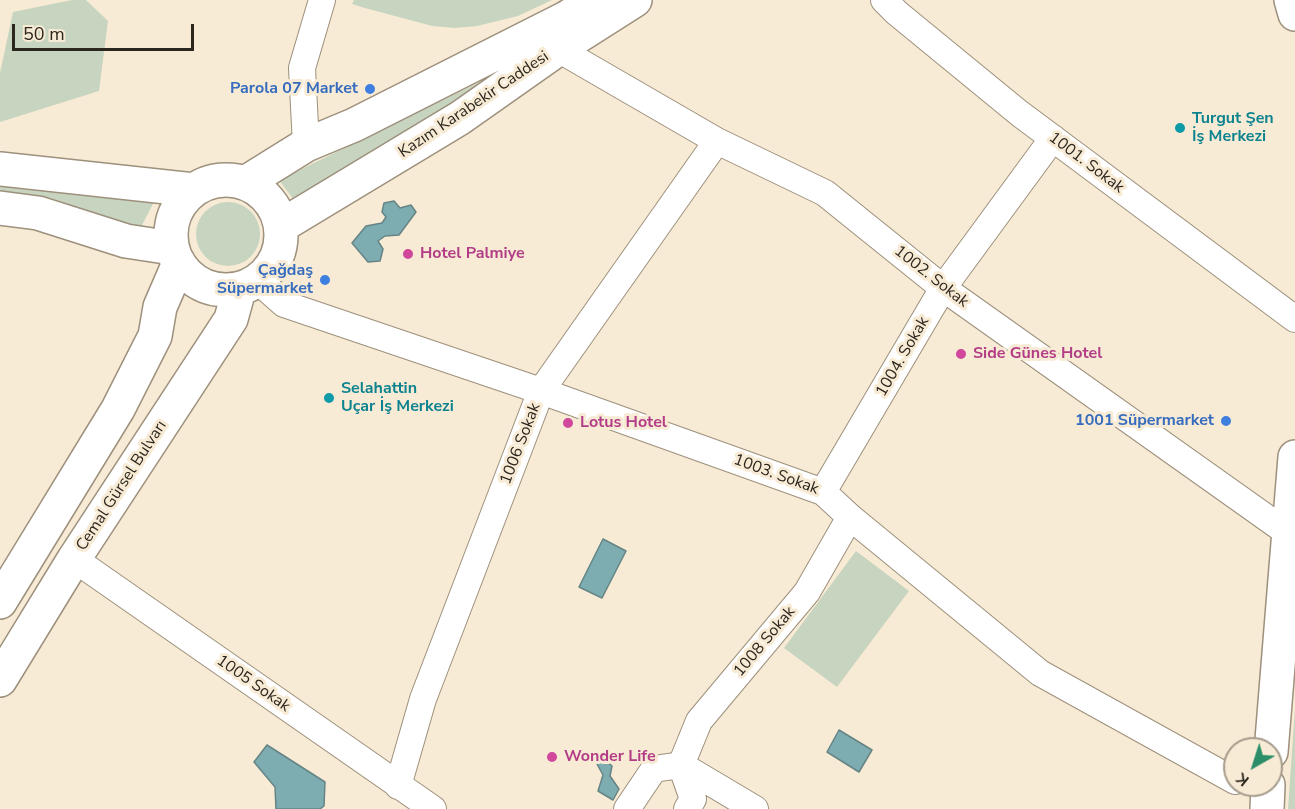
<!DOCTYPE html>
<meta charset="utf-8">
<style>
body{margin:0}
#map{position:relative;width:1295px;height:809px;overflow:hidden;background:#f8ebd5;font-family:"Nunito Sans",sans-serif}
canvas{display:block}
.north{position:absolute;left:1223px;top:737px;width:60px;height:60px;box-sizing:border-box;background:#f8ebd5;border:2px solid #a69c8c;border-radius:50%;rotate:219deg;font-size:16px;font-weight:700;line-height:24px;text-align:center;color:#2b261e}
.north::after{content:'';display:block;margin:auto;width:21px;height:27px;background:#2b8e68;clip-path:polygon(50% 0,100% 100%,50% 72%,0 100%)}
.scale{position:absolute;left:12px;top:24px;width:182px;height:27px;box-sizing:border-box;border:3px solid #2b261e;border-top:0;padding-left:8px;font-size:18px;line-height:21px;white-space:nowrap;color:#2b261e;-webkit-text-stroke:4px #f8ebd5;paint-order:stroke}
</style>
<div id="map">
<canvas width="1295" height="809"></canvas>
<div class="north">K</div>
<div class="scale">50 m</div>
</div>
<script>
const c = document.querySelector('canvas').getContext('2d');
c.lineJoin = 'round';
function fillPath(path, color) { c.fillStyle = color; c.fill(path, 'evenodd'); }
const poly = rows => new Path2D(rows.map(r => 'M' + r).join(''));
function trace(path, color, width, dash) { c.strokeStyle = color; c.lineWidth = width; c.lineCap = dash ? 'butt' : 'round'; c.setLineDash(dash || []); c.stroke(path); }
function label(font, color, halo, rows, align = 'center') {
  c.font = font + ' "Nunito Sans",sans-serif'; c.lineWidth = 6; c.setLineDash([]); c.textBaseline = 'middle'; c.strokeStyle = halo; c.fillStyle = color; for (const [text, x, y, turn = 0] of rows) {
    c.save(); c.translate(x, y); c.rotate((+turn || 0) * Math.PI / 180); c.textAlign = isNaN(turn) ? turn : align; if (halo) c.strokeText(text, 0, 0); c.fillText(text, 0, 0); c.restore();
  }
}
const green = poly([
 [72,0,86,0,108,21,99,91,0,122,0,73,13,12],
 [354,0,552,0,518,16,477,26,455,28,432,26,365,8,352,4],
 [509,68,296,203,279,180],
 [0,184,156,198,140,229,51,198,0,194],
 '196 234a32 32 0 1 1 64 0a32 32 0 1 1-64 0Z',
 [856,551,909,591,837,687,784,648],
 [1295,708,1295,809,1288,809]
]);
const water = poly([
 [394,201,400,208,411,205,416,212,399,235,385,236,378,241,383,249,380,261,368,262,352,243,366,226,382,223,386,217,382,212,384,203,394,201],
 [603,539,626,551,602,598,579,587,603,539],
 [839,730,872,750,859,772,827,752,839,730],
 [267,745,325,782,324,806,320,809,276,809,275,787,254,762,267,745],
 [601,756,612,766,610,776,619,789,613,800,598,791,603,775,597,764,601,756]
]);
const street = poly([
 [884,0,897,13,1019,113,1295,319],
 [558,49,717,141,825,193,943,288,1288,533],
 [306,145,302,68,322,0],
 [258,281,284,304,541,391,823,492,850,517,1040,673,1235,781],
 [823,492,943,288,1053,138],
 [74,559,433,809],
 [681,765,755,809],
 [398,786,423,699,541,391,717,141],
 [627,809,654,769,681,765],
 [687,809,693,799,681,765,699,721,807,592,850,517]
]);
const secondary = poly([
 [1291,0,1295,14],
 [0,169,194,190],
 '171 235a55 55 0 1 1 110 0a55 55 0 1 1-110 0Z',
 [245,183,306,145,354,125,566,18,589,4],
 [0,208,38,213,126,241,172,248],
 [281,226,460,118,558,49,635,0],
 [0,602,118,409,155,336,160,307,179,263],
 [0,680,74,559,231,319,239,290],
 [1271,752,1295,457],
 [1267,809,1268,785]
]);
const markers = [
 [370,89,6,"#3f7fe0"],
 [1180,128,6,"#0f9aa8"],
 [408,254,6,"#d1479c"],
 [325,280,6,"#3f7fe0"],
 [961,354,6,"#d1479c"],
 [329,398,6,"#0f9aa8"],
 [1226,421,6,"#3f7fe0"],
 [568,423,6,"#d1479c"],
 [552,757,6,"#d1479c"]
];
const shopNames = [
 ["Parola 07 Market",358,89],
 ["Çağdaş",313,271],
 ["Süpermarket",313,289],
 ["1001 Süpermarket",1214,421]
];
const streetNames = [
 ["Kazım Karabekir Caddesi",474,105,-34],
 ["1001. Sokak",1086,163,37],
 ["1002. Sokak",931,277,38],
 ["1004. Sokak",903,357,-60],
 ["1006 Sokak",521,444,-69],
 ["1003. Sokak",776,475,20],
 ["Cemal Gürsel Bulvarı",122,486,-57],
 ["1008 Sokak",765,642,-50],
 ["1005 Sokak",253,684,35]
];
const cultureNames = [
 ["Turgut Şen",1192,119],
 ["İş Merkezi",1192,137],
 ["Selahattin",341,389],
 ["Uçar İş Merkezi",341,407]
];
const hotelNames = [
 ["Hotel Palmiye",420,254],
 ["Side Günes Hotel",973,354],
 ["Lotus Hotel",580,423],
 ["Wonder Life",564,757]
];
fillPath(green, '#c7d4bf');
fillPath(water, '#7eadb1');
trace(water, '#658485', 1.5);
trace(street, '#9d907c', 28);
trace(secondary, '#9d907c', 36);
trace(street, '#fff', 26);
trace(secondary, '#fff', 33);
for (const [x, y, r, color] of markers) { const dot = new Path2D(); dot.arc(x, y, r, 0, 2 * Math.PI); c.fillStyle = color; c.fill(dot); trace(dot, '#f8ebd5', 2); }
label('bold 16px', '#366cbe', '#f8ebd5', shopNames, 'right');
label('16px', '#2b261e', '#f8ebd5', streetNames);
label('bold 16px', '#0d838f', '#f8ebd5', cultureNames, 'left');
label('bold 16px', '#b23c85', '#f8ebd5', hotelNames, 'left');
</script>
